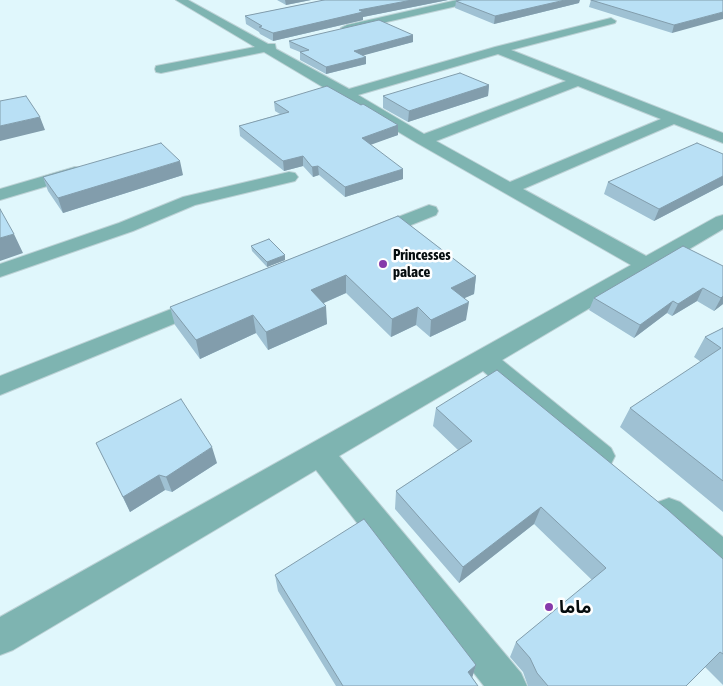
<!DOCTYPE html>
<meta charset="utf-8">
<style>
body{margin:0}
canvas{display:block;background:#e0f7fc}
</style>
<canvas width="723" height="686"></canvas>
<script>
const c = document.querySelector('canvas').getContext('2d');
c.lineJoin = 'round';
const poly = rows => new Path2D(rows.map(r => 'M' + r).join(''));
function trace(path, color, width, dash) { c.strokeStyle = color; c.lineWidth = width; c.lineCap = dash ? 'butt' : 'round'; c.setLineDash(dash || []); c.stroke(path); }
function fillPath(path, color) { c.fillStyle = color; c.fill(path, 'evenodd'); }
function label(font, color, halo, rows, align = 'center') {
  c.font = font + ' "Asap Condensed","Noto Sans Arabic",sans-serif'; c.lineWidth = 5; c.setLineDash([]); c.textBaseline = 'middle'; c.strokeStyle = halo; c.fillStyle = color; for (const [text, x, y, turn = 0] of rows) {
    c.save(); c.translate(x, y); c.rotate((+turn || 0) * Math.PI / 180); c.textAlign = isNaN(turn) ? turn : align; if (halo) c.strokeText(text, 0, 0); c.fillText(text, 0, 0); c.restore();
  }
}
const street = poly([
 [176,0,188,0,268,44,275,44,276,49,349,89,495,47,611,18,616,21,615,23,511,50,723,133,723,143,674,124,523,189,646,256,716,217,723,215,723,229,502,360,611,448,615,456,611,464,601,468,591,464,483,371,339,456,521,673,527,686,484,686,316,470,13,650,0,655,0,617,631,265,417,143,264,52,161,73,156,72,155,69,156,66,255,47,176,0],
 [498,54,566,81,424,134,358,95,498,54],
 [578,86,661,119,510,182,436,141,578,86],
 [457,0,475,0,470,3,347,31,341,28,347,25,457,0],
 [75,167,81,168,83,172,81,176,0,200,0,189,75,167],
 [289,172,295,173,298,177,295,181,195,205,133,231,0,277,0,264,119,223,183,197,289,172],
 [429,205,436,207,438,211,436,215,381,237,374,239,367,237,364,233,367,229,429,205],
 [202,297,210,299,213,304,210,309,0,395,0,376,202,297],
 [669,498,680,502,723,537,723,572,712,568,658,522,654,512,658,502,669,498]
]);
const wall = poly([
 [277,0,311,0,286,5],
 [324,0,448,0,363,17,363,20,273,41,260,34,259,32,246,24,245,16],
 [591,0,723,0,672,33,589,7],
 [456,1,579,3,494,24,455,8],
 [413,35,413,42,363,55,366,57,366,64,326,74,300,60,300,52,290,48,289,41],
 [489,85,488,96,408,122,383,108,383,96],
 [274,102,398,135,370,144,403,179,345,197,319,175,313,177,303,166,284,171,240,136,239,126,280,114,275,111],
 [723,154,723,185,654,221,604,194,608,182],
 [183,175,63,213,48,191,43,177],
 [398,216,476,276,474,294,464,298,466,320,430,337,416,325,391,337,346,293,324,303,327,324,268,350,256,333,200,359,175,325,170,307],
 [251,246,285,260,267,267,252,251],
 [723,266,723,304,714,311,697,301,672,316,667,313,634,338,589,310,594,298],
 [723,328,723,512,620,427,630,408,701,362,694,357,705,337],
 [436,408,723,559,723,685,705,667,686,686,528,686,523,672,510,657,516,642,592,580,534,524,459,583,395,509,396,491,458,450,433,426],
 [96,443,217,463,172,492,165,490,130,512],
 [275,575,476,665,472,677,478,686,336,686,278,591]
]);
const shadedWall = poly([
 [285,0,311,0,286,5],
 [412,0,448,0,363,17,363,20,273,41,273,33,359,10],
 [565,0,580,0,579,3,494,24,495,16],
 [723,12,723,19,672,33,674,25],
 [413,35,413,42,354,58,354,51],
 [366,57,366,64,326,74,326,67],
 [489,85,488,96,408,122,409,111],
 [40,117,45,130,0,141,0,126],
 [398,125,398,135,362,148,362,138],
 [303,156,303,166,284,171,283,161],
 [180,161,183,175,63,213,58,198],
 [318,166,319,175,313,177,312,167],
 [403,169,403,179,345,197,345,187],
 [723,176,723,185,654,221,659,209],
 [14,234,23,253,0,261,0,238],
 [285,255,285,260,267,267,267,262],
 [346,275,346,293,312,308,311,290],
 [476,276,474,294,449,305,451,288],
 [703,288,697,301,672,316,678,304],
 [723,296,723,304,714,311,721,298],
 [673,301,667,313,634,338,640,325],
 [469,302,466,320,430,337,431,320],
 [326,306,327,324,268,350,266,332],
 [418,307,416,325,391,337,392,319],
 [253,315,256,333,200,359,196,340],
 [212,447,217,463,172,492,166,477],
 [159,475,165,490,130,512,123,497],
 [541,507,534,524,459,583,463,567],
 [476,665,472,678,468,672]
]);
const building = poly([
 [324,0,412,0,359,10,363,12,273,33,259,27,262,26,245,16,324,0],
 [461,0,565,0,495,16,456,1,461,0],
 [591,0,723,0,723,12,674,25,591,0],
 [379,20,413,35,354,51,366,57,326,67,300,52,309,50,289,41,379,20],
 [460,73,489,85,409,111,383,96,460,73],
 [327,86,361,105,363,104,398,125,362,138,403,169,345,187,318,166,312,167,303,156,283,161,239,126,289,112,274,102,327,86],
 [26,96,40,117,0,126,0,101,26,96],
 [161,143,180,161,58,198,43,177,161,143],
 [697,143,723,154,723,176,659,209,608,182,697,143],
 [0,209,14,234,0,238,0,209],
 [398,216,476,276,451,288,469,302,431,320,418,307,392,319,346,275,311,290,326,306,266,332,253,315,196,340,170,307,398,216],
 [269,239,285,255,267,262,251,246,269,239],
 [683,246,723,266,723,296,721,298,703,288,678,304,673,301,640,325,594,298,683,246],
 [723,328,723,481,630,408,721,348,705,337,723,328],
 [497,370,668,510,723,559,723,654,720,652,686,686,548,686,537,673,530,658,516,642,606,568,541,507,463,567,396,491,472,441,436,408,497,370],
 [181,399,212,447,166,477,159,475,123,497,96,443,181,399],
 [364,519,476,665,468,672,478,686,343,686,275,575,364,519]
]);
const markers = [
 [383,264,5,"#863aab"],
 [549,607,5,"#863aab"]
];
const poiNames = [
 ["Princesses",393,255],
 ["palace",393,272]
];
const nearPoinames = [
 ["ماما",559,607]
];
trace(street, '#bdd2d6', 2);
fillPath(street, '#7eb4b1');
fillPath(wall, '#9fc1d3');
fillPath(shadedWall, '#829dac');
fillPath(building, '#b9e0f5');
trace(building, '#829dac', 1);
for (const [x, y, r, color] of markers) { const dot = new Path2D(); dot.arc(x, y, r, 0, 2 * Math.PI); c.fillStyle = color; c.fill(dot); trace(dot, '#fff', 2); }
label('bold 15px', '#060d0f', '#fff', poiNames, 'left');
label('bold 18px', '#060d0f', '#fff', nearPoinames, 'left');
</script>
